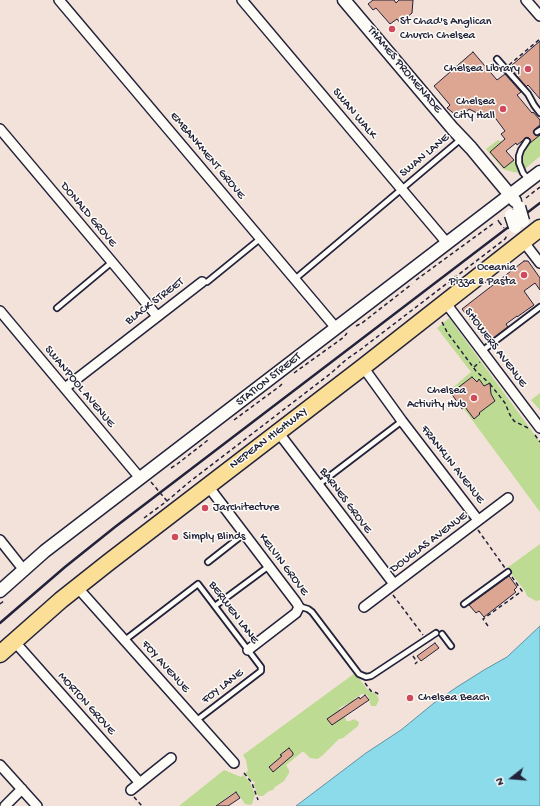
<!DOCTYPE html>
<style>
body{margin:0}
#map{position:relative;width:540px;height:806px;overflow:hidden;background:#f3e2d9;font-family:"Gochi Hand",sans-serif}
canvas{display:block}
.north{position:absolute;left:492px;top:758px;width:40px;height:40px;-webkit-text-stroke:3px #fdfcf7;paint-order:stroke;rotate:253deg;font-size:11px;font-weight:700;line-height:16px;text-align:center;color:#22223b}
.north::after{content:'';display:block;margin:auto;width:14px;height:18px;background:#22223b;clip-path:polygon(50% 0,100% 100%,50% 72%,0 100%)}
</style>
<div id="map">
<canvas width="540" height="806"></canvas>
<div class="north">N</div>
</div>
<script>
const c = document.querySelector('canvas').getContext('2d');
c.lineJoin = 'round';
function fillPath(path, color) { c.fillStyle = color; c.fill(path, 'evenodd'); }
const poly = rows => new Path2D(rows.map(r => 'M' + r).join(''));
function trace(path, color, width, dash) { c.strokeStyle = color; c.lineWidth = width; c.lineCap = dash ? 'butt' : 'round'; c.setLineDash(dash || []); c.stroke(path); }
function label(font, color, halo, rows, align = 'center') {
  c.font = font + ' "Gochi Hand",sans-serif'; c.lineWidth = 3; c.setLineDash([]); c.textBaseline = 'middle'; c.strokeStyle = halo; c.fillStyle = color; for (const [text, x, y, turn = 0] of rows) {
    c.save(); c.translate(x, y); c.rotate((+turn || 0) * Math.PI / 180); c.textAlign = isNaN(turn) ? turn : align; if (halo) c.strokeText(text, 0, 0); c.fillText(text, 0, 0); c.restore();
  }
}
const green = poly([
 [540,135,540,156,524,170,522,167,522,159,524,151,529,143],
 [498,140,502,142,507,148,505,150,500,144,490,152,504,168,514,160,519,173,509,171,503,169,486,149],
 [449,318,540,442,540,512,450,390,471,372,437,328],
 [540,393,540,410,531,400],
 [540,544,540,600,536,601,527,596,525,591,507,568],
 [355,673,367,689,376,694,378,697,379,699,378,702,376,706,371,706,368,696,365,694,362,694,354,699,355,701,351,704,349,703,339,708,346,719,346,721,350,721,354,719,359,722,358,726,343,738,339,739,323,755,319,758,317,759,310,758,304,752,302,752,286,765,289,770,289,773,284,781,275,787,273,790,269,791,263,796,258,796,254,785,255,782,251,780,245,773,248,771,246,760,243,755],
 [224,770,241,777,243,775,250,782,255,795,252,804,250,805,245,804,236,791,215,806,179,806]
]);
const water = poly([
 [540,626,540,806,296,806,366,753,401,730,434,703,457,687,484,670,507,657,540,626]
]);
const building = poly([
 [373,0,394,0,396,3,399,0,413,0,412,13,400,23,397,19,390,24,376,8,373,10,368,4,373,0],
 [540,41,540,99,528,85,526,87,511,69,513,67,512,65,540,41],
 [473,52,497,80,505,74,521,92,517,95,532,113,533,112,540,120,540,125,535,129,533,132,536,135,540,135,530,143,530,140,529,138,526,138,517,145,516,143,506,151,514,160,504,168,490,152,505,139,501,134,505,131,493,115,492,117,489,115,487,118,469,109,461,119,447,108,450,105,434,86,473,52],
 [524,261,528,261,540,278,540,290,535,283,524,291,534,305,517,317,517,316,506,324,508,327,488,342,462,309,524,261],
 [472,377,477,382,479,379,484,386,490,383,491,394,495,401,479,413,480,414,474,419,465,407,462,409,451,393,472,377],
 [509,576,517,587,514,590,516,592,484,617,479,611,476,613,469,605,509,576],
 [435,643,439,648,421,661,417,656,435,643],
 [365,695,369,700,332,725,327,719,359,697,360,699,365,695],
 [289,748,293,753,293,755,273,772,269,767,282,756,280,755,289,748],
 [236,792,240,798,228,806,216,806,236,792]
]);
const path = poly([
 [509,65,540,39],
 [526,198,540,187],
 [498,220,499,222],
 [416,280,494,223],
 [442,322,447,332,476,371,489,383],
 [356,326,362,323,412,284],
 [474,367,480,362],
 [294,373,344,337,347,333],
 [490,384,505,403,510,415,514,421,530,429],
 [234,420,280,386,284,382],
 [535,435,540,442],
 [171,468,176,465,208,440],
 [151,482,167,501],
 [144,518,167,501,188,483,330,374,347,359,360,350,505,239,508,234],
 [478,530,505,568],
 [393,595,423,635],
 [0,604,5,600],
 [488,626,483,619,522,591,512,577],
 [413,656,417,662,415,664],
 [365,683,371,691,377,693,380,696],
 [244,773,252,783,258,800],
 [134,797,142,806]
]);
const lane = poly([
 [497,59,528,94,534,105,540,113],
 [537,132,540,130],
 [527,141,521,150,519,156,519,163,523,173,529,180],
 [295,279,461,139],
 [202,282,207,282,261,238],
 [57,308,112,262],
 [482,351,540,307],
 [318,485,402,421],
 [208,562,245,533],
 [464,604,508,572],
 [215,606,269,566],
 [298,606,308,609,312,612,359,674,366,677,371,676,436,633],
 [442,634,451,646],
 [125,640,198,584,261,667,261,671,197,720]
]);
const street = poly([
 [59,0,336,328],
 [242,0,447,243],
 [526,0,540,16],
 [0,129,112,262,157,316],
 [523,241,540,263],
 [445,302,540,428],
 [0,311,140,478],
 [363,367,402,421,478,520],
 [65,388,202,282],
 [278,432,394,584],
 [208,486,296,602,299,607,296,613,248,650],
 [0,540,23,569],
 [77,587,234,763],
 [364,607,508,498],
 [14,641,140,783],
 [0,765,37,806],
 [131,790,171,758],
 [5,806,22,789]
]);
const secondary = poly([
 [344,0,453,129,471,148,515,201],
 [0,591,45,551,336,328,540,172]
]);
const highway = poly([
 [0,654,61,600,109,562,363,367,540,228]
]);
const rail = poly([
 [0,623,65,567,115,527,540,203]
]);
const pathBridge = poly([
 [499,222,504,228]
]);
const secondaryBridge = poly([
 [519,207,523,221],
 [511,215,515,227]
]);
const markers = [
 [392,29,4,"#d1495b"],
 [528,69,4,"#d1495b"],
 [503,109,4,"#d1495b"],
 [524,275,4,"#d1495b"],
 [474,398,4,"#d1495b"],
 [205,508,4,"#d1495b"],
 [175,537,4,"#d1495b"],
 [410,698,4,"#d1495b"]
];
const poiNames = [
 ["St Chad's Anglican",400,22],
 ["Church Chelsea",400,36],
 ["Chelsea Library",520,69,"right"],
 ["Chelsea",495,102,"right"],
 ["City Hall",495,116,"right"],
 ["Oceania",516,268,"right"],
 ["Pizza & Pasta",516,282,"right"],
 ["Chelsea",466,391,"right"],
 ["Activity Hub",466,405,"right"],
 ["Jarchitecture",213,508],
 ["Simply Blinds",183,537],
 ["Chelsea Beach",418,698]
];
const streetNames = [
 ["THAMES PROMENADE",404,70,50],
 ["SWAN WALK",354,114,50],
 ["EMBANKMENT GROVE",207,156,50],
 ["SWAN LANE",425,156,-40],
 ["DONALD GROVE",88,215,50],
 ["BLACK STREET",155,302,-37],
 ["SHOWERS AVENUE",495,348,53],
 ["STATION STREET",269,380,-38],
 ["SWANPOOL AVENUE",79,387,50],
 ["NEPEAN HIGHWAY",269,439,-37],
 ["FRANKLIN AVENUE",452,465,52],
 ["BARNES GROVE",345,501,53],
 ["DOUGLAS AVENUE",429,543,-37],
 ["KELVIN GROVE",283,565,53],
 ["BERWEN LANE",233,613,53],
 ["FOY AVENUE",165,667,48],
 ["FOY LANE",223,687,-38],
 ["MORTON GROVE",86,704,48]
];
fillPath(green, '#bddb93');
fillPath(water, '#8cdbea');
trace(water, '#6291a4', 1);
fillPath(building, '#dca693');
trace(building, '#22223b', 1);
trace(lane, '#22223b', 8);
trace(street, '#22223b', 12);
trace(secondary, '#22223b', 15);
trace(highway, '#22223b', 19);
trace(path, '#22223b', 1.5, [4, 3]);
trace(lane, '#fdfcf7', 4.5);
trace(street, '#fdfcf7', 9);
trace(secondary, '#fdfcf7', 12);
trace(highway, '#fbdf96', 16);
trace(rail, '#22223b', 2.5);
trace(secondaryBridge, '#22223b', 15, []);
trace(pathBridge, '#22223b', 1.5, [4, 3]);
trace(secondaryBridge, '#fdfcf7', 12);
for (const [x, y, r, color] of markers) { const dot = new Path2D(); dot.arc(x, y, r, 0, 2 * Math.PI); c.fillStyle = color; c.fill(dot); trace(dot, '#fdfcf7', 1.5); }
label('12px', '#22223b', '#fdfcf7', poiNames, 'left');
label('12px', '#22223b', '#fdfcf7', streetNames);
</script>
